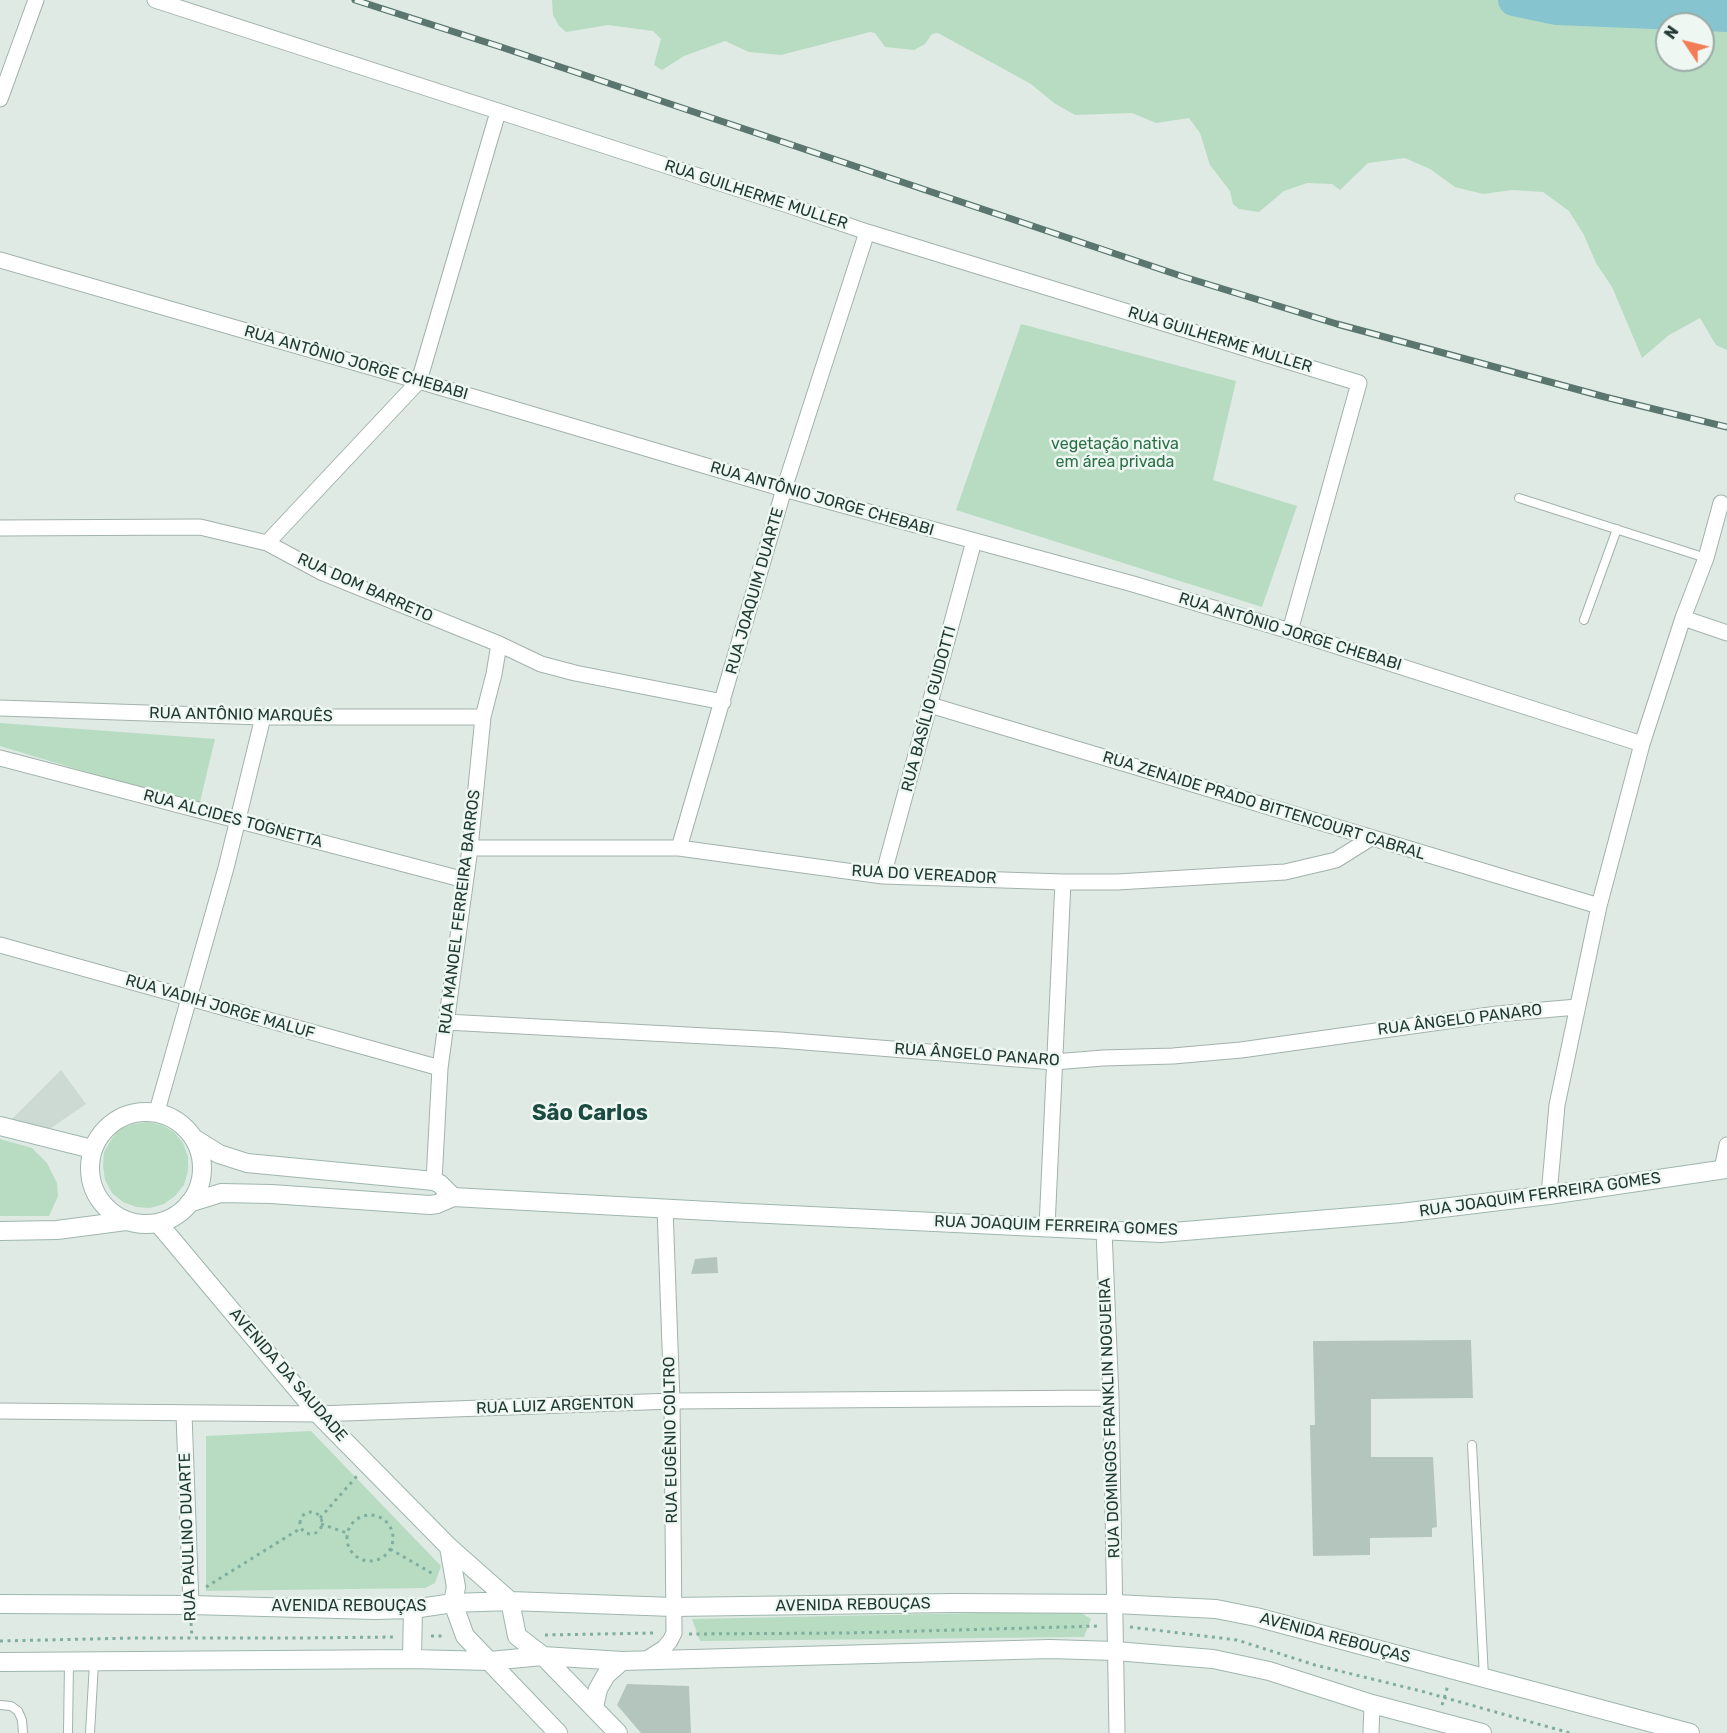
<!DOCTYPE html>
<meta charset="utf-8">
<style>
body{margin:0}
#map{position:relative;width:1727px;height:1733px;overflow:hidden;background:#dfeae5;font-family:Rubik,sans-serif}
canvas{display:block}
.north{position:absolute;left:1655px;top:12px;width:60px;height:60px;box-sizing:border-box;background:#eff7f3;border:2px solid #9caba6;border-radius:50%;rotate:305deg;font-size:16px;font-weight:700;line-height:24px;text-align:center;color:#203a33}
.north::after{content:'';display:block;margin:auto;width:21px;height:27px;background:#f27c55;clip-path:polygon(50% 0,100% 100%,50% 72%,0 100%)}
</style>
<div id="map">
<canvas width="1727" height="1733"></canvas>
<div class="north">N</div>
</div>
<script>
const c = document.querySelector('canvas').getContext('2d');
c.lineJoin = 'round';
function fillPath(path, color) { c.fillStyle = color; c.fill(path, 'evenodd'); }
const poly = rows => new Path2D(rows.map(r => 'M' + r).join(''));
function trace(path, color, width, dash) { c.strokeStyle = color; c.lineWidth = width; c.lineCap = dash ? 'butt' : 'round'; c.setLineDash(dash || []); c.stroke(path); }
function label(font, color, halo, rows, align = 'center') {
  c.font = font + ' Rubik,sans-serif'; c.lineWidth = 5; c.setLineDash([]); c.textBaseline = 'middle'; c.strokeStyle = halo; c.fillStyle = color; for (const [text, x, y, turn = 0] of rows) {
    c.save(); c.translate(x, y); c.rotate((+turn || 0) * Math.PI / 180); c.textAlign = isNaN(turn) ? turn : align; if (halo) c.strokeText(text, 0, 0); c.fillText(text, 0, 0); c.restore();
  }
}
const built = poly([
 [61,1070,86,1104,51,1128,44,1130,7,1124]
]);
const green = poly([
 [552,0,1727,0,1727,350,1716,345,1700,318,1669,335,1642,358,1612,287,1596,263,1584,235,1569,211,1543,192,1512,190,1483,194,1455,187,1430,169,1405,158,1368,163,1340,190,1332,184,1307,183,1284,191,1259,212,1239,209,1233,204,1230,191,1210,165,1200,133,1189,118,1156,123,1132,113,1075,115,1054,103,1031,84,938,33,932,34,925,44,914,50,885,47,875,33,870,32,781,55,749,52,725,41,684,56,662,70,654,65,661,39,653,31,608,25,566,32,559,26,553,15],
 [1667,24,1703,24,1703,60,1667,60],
 [1021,324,1236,381,1213,480,1297,506,1262,607,956,510],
 [0,723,215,739,199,806,0,746],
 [148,1122,162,1125,174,1132,183,1143,188,1157,188,1171,184,1185,175,1196,164,1204,150,1208,136,1207,123,1202,112,1193,105,1180,103,1166,104,1152,111,1140,120,1128,134,1124],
 [0,1139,32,1148,47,1163,57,1183,58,1196,49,1216,0,1216],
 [311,1431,441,1566,435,1583,425,1588,206,1591,206,1436],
 [1078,1611,1091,1619,1084,1637,700,1641,692,1619]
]);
const river = poly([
 [1514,0,1557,9,1727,16]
]);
const building = poly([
 [717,1257,718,1273,691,1274,695,1259],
 [1471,1340,1473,1398,1371,1399,1371,1457,1433,1457,1437,1527,1432,1528,1432,1537,1370,1538,1370,1555,1313,1556,1310,1425,1315,1425,1313,1341],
 [627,1684,689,1686,691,1733,641,1733,617,1705]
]);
const path = poly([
 '300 1523a11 11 0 1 1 22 0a11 11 0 1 1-22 0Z',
 '347 1538a23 23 0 1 1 46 0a23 23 0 1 1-46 0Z',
 [320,1518,357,1476],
 [321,1524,347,1533],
 [390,1549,435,1575],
 [206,1587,301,1528],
 [191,1623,192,1638],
 [1130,1627,1237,1640,1315,1665,1421,1691,1570,1733],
 [689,1634,847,1633,1099,1626],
 [545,1635,655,1633],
 [431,1636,445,1636],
 [0,1641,136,1638,303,1638,394,1637],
 [1442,1705,1448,1685]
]);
const lane = poly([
 [1519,498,1706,558],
 [1584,620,1617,529],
 [1472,1445,1484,1677],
 [0,1705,11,1706,18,1711,22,1720,23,1733],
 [68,1733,69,1663],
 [90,1733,94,1663]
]);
const street = poly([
 [155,0,788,205,867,232,1359,383,1290,631],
 [0,99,36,0],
 [0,260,419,381,784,489,1133,584,1290,631,1642,744],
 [0,528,200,527,267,543,321,572,499,644,541,664,575,673,723,702],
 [267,543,419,381,498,112],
 [1683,618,1727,633],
 [930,705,1599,906],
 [0,708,263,717,483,717],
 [0,758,465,880],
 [470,848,679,848,883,876,1063,882,1117,882,1285,872,1336,860,1371,838],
 [679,848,784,489,867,232],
 [883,876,974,541],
 [0,945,440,1068],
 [446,1022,780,1040,1054,1062,1103,1058,1173,1056,1241,1050,1497,1014,1577,1007],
 [157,1111,226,868,263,717],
 [1722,1169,1727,1145],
 [434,1181,440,1068,470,848,483,717,494,674,499,644],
 [1549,1195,1557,1105,1599,906,1642,744,1683,618,1706,558,1721,503],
 [1047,1227,1063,882],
 [1104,1231,1111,1398,1117,1733],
 [0,1411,318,1414,672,1401,1111,1398],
 [184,1414,191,1605],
 [645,1660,664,1648,670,1641,674,1633,672,1401,665,1208],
 [1371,1733,1372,1704]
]);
const secondary = poly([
 '90 1168a56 56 0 1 1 112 0a56 56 0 1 1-112 0Z',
 [0,1126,92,1149],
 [195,1139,219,1154,247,1163,434,1181,440,1184,453,1197],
 [189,1203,221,1193,271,1194,430,1205,437,1204,453,1197,728,1212,1161,1233,1401,1213,1549,1195,1727,1169],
 [158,1223,318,1414,449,1547,510,1601,517,1636,543,1656,618,1733],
 [0,1231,57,1230,126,1221],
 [449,1547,456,1587,453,1603,465,1636,558,1733],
 [0,1604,191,1605,375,1610,413,1609,453,1603,510,1601,673,1607,953,1603,1115,1604,1216,1609,1256,1617,1690,1733],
 [412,1659,413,1609],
 [0,1662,412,1659,489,1661,543,1656,622,1661,1050,1649,1115,1651,1213,1659,1269,1671,1372,1704,1482,1733],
 [594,1707,598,1689,606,1675,622,1661]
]);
const rail = poly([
 [355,0,501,47,1184,277,1337,324,1605,397,1727,427]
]);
const streetNames = [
 ["RUA GUILHERME MULLER",756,195,18],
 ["RUA GUILHERME MULLER",1220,340,17],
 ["RUA ANTÔNIO JORGE CHEBABI",356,363,16],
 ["RUA ANTÔNIO JORGE CHEBABI",822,499,16],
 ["RUA DOM BARRETO",365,588,24],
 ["RUA JOAQUIM DUARTE",755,591,-74],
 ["RUA ANTÔNIO JORGE CHEBABI",1290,632,17],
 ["RUA BASÍLIO GUIDOTTI",929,709,-75],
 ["RUA ANTÔNIO MARQUÊS",241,715,1],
 ["RUA ZENAIDE PRADO BITTENCOURT CABRAL",1264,806,17],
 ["RUA ALCIDES TOGNETTA",233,819,15],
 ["RUA DO VEREADOR",924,875,3],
 ["RUA MANOEL FERREIRA BARROS",460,912,-83],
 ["RUA VADIH JORGE MALUF",220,1007,16],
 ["RUA ÂNGELO PANARO",1460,1020,-7],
 ["RUA ÂNGELO PANARO",977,1055,4],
 ["RUA JOAQUIM FERREIRA GOMES",1540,1195,-8],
 ["RUA JOAQUIM FERREIRA GOMES",1056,1226,2],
 ["AVENIDA DA SAUDADE",288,1375,49],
 ["RUA LUIZ ARGENTON",555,1406,-2],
 ["RUA DOMINGOS FRANKLIN NOGUEIRA",1110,1418,-92],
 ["RUA EUGÊNIO COLTRO",671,1440,-91],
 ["RUA PAULINO DUARTE",188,1537,-92],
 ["AVENIDA REBOUÇAS",853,1605,-1],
 ["AVENIDA REBOUÇAS",349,1606],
 ["AVENIDA REBOUÇAS",1335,1638,15]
];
const parkNames = [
 ["vegetação nativa",1115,444],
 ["em área privada",1115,462]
];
const districtNames = [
 ["São Carlos",590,1114]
];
fillPath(built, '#cddad4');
fillPath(green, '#b7dcc1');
trace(river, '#86c4d0', 32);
fillPath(building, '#b4c5be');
trace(lane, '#a2b2ac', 10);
trace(street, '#a2b2ac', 17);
trace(secondary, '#9eb6ad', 20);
trace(path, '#7faea0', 3, [3, 4.5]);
trace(lane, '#fff', 8);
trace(street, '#fff', 15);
trace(secondary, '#fff', 18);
trace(rail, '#5a766f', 7);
trace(rail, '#eff7f3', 4.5, [14]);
label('16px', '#203a33', '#eff7f3', streetNames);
label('16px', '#2a7146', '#eff7f3', parkNames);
label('bold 22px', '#1c4c41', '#eff7f3', districtNames);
</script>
